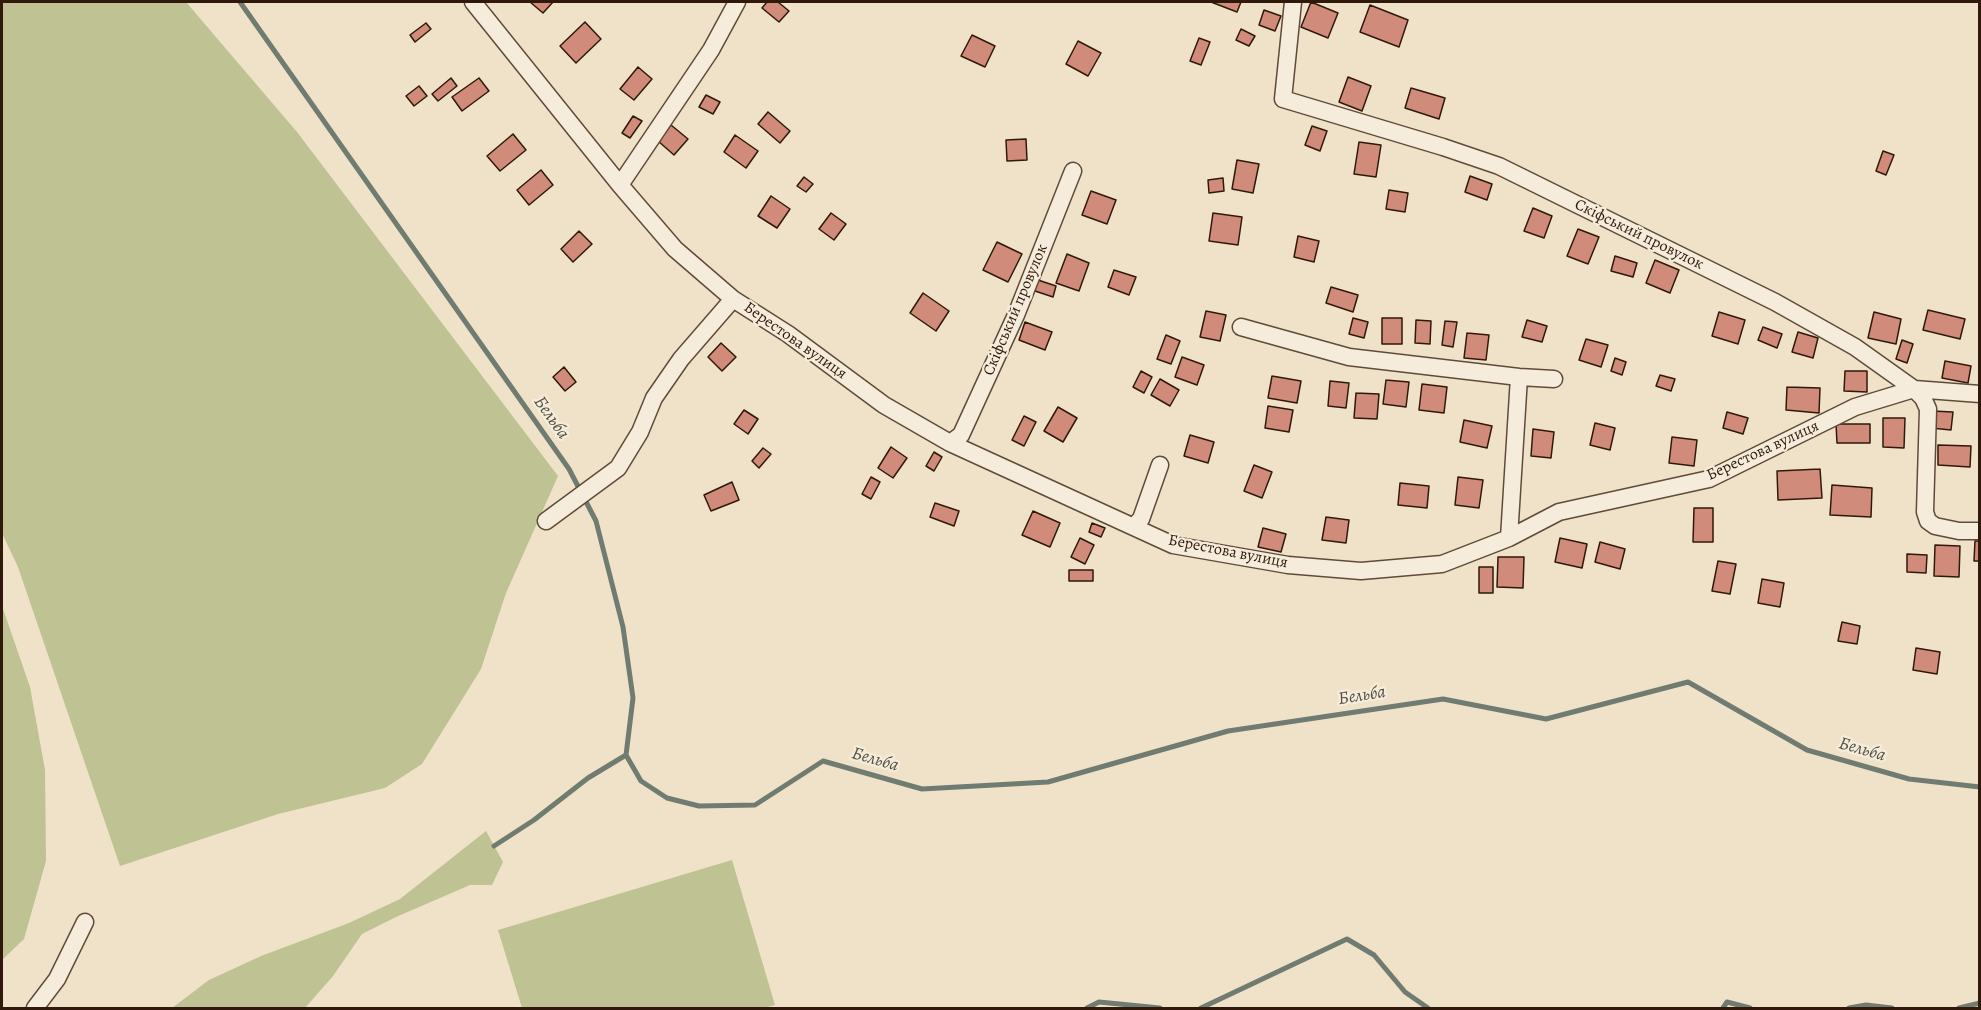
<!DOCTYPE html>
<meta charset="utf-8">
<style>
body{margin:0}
#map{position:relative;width:1981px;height:1010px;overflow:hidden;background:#efe2c8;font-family:Alegreya,serif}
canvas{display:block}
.frame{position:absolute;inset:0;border:3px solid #30190a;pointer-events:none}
</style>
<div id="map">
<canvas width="1981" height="1010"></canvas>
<div class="frame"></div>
</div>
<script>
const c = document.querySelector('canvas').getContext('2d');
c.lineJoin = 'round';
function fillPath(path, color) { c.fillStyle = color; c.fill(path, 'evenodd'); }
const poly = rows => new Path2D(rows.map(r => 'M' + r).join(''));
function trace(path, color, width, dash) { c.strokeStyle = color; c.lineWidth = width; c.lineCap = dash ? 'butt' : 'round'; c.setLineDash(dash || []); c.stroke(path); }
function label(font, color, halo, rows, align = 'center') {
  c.font = font + ' Alegreya,serif'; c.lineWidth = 4.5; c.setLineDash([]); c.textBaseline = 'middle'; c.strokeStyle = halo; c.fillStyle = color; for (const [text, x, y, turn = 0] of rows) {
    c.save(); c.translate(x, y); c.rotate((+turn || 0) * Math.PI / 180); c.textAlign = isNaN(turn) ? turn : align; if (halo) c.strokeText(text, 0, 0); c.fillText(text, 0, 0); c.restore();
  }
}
const green = poly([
 [2,2,186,2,297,132,558,476,506,593,481,669,422,764,385,788,278,814,120,866,18,567,2,533],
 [2,606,30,687,45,770,46,861,24,939,2,960],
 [486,831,503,862,492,885,470,885,396,917,362,934,333,976,305,1008,172,1008,209,980,261,956,349,923,400,899],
 [732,860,775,1005,764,1008,522,1008,498,930]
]);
const stream = poly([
 [240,2,569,469,596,521,623,627,633,698,626,755,641,781,667,798,699,806,755,805,823,761,922,789,1048,782,1228,731,1443,699,1546,719,1688,682,1807,750,1909,779,1980,787],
 [494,846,534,820,588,778,626,755],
 [1087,1008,1099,1002,1160,1008],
 [1201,1008,1347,939,1374,955,1405,992,1428,1008],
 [1723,1008,1727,1002,1750,1008],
 [1849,1008,1866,1005,1892,1008],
 [1959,1008,1980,1003]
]);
const building = poly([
 [530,2,553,2,543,13,530,2],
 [767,2,778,2,789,11,779,22,762,8,767,2],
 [1211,2,1241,2,1237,12,1211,2],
 [1311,2,1338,13,1328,38,1301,27,1311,2],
 [1370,5,1408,20,1399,47,1360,32,1370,5],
 [1264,10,1281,16,1275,31,1259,25,1264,10],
 [585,22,601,39,576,63,560,46,585,22],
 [426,23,431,29,415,42,410,35,426,23],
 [1241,29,1255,36,1249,46,1236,40,1241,29],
 [972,35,995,46,985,67,961,56,972,35],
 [1199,38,1210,42,1201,65,1190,61,1199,38],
 [1078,41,1101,53,1088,76,1066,64,1078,41],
 [638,67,652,79,634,100,620,89,638,67],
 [1348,77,1371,86,1362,111,1339,102,1348,77],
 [451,78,457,86,438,101,432,94,451,78],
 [479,78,489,91,462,111,452,97,479,78],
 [419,86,427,96,414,106,406,96,419,86],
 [1411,88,1445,98,1439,119,1405,108,1411,88],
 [706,95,720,102,713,114,699,107,706,95],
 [768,112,790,131,780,143,758,124,768,112],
 [633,116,642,121,630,138,622,133,633,116],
 [671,125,688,139,674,155,658,141,671,125],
 [1312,126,1327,131,1320,151,1305,145,1312,126],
 [513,134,526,150,500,171,487,156,513,134],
 [735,135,758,151,746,168,724,152,735,135],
 [1026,139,1027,160,1007,161,1006,140,1026,139],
 [1359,142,1381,145,1376,177,1354,174,1359,142],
 [1883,151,1894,155,1886,175,1876,171,1883,151],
 [1237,160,1259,164,1253,193,1232,189,1237,160],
 [541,170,553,185,529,205,517,190,541,170],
 [1470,176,1492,184,1487,200,1465,192,1470,176],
 [804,177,813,184,806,192,797,186,804,177],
 [1223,178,1224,191,1209,193,1208,180,1223,178],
 [1389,190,1408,193,1405,212,1386,209,1389,190],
 [1091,191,1116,200,1107,224,1082,215,1091,191],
 [771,196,790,209,777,228,758,216,771,196],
 [1533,208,1552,216,1544,238,1524,231,1533,208],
 [831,213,846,224,834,240,819,229,831,213],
 [1213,213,1242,217,1238,245,1209,241,1213,213],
 [1578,229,1599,237,1588,264,1567,256,1578,229],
 [579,231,592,244,573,262,561,249,579,231],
 [1298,236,1319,241,1314,262,1294,257,1298,236],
 [997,242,1022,254,1008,282,983,270,997,242],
 [1067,254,1089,263,1079,291,1056,283,1067,254],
 [1615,256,1637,263,1633,277,1611,271,1615,256],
 [1655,260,1679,270,1670,293,1646,283,1655,260],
 [1114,270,1136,277,1129,295,1108,287,1114,270],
 [1035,279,1056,286,1053,297,1032,290,1035,279],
 [1331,287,1358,295,1353,312,1326,303,1331,287],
 [923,293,949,311,936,331,910,313,923,293],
 [1928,310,1965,319,1960,339,1923,330,1928,310],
 [1206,311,1226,315,1220,341,1200,337,1206,311],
 [1719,312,1745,320,1738,344,1712,336,1719,312],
 [1874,312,1901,319,1896,344,1868,338,1874,312],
 [1353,318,1368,322,1364,338,1349,334,1353,318],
 [1382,318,1402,318,1402,344,1382,344,1382,318],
 [1416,320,1431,321,1430,344,1415,343,1416,320],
 [1527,320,1547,326,1542,342,1522,337,1527,320],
 [1445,321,1457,322,1453,347,1442,345,1445,321],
 [1025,322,1052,332,1045,350,1019,340,1025,322],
 [1763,327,1782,334,1777,348,1758,340,1763,327],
 [1798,332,1818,338,1813,358,1792,352,1798,332],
 [1467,333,1489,335,1486,360,1464,358,1467,333],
 [1166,335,1180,341,1171,364,1157,359,1166,335],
 [1586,339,1608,345,1601,367,1579,360,1586,339],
 [1902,340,1913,344,1907,363,1896,359,1902,340],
 [721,343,736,357,722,371,708,357,721,343],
 [1182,357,1204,365,1197,385,1175,377,1182,357],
 [1615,358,1626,362,1622,375,1611,371,1615,358],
 [1945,361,1971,366,1968,383,1942,378,1945,361],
 [564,367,576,382,565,391,553,377,564,367],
 [1141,371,1152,377,1144,393,1133,387,1141,371],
 [1845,371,1867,371,1867,392,1844,391,1845,371],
 [1660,375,1675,379,1671,391,1656,386,1660,375],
 [1272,376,1301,381,1297,403,1268,398,1272,376],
 [1160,379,1179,390,1170,406,1151,395,1160,379],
 [1386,380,1409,382,1406,407,1383,404,1386,380],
 [1330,381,1349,383,1346,408,1328,406,1330,381],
 [1422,384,1447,387,1444,413,1419,410,1422,384],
 [1787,387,1820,388,1819,413,1786,410,1787,387],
 [1356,393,1379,394,1377,419,1354,418,1356,393],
 [1268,406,1293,410,1289,432,1265,428,1268,406],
 [1058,407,1077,418,1063,442,1044,431,1058,407],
 [744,410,758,419,748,434,734,424,744,410],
 [1932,411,1953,412,1951,430,1931,428,1932,411],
 [1727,412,1748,418,1743,434,1723,428,1727,412],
 [1024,416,1036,422,1024,446,1012,440,1024,416],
 [1883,418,1905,418,1904,448,1883,447,1883,418],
 [1464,420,1492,426,1487,448,1460,442,1464,420],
 [1595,423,1615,428,1610,450,1590,445,1595,423],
 [1836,424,1870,424,1870,443,1837,443,1836,424],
 [1533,429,1554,432,1551,458,1531,456,1533,429],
 [1190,435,1214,442,1208,463,1184,456,1190,435],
 [1672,437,1697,440,1694,466,1669,463,1672,437],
 [1938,445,1971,446,1970,467,1938,465,1938,445],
 [891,447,907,458,893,478,878,468,891,447],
 [763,448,771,454,759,468,752,461,763,448],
 [934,452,942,457,934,471,926,466,934,452],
 [1254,465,1272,472,1262,498,1244,491,1254,465],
 [1820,469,1822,498,1778,500,1777,471,1820,469],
 [871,477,880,482,871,499,862,494,871,477],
 [1458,477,1483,480,1479,508,1455,505,1458,477],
 [732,482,739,500,711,511,704,495,732,482],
 [1400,483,1429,486,1427,508,1398,505,1400,483],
 [1832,485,1872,488,1871,517,1830,515,1832,485],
 [935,503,959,511,954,526,930,517,935,503],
 [1694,508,1713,508,1713,542,1693,542,1694,508],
 [1033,511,1060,523,1050,547,1022,535,1033,511],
 [1326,517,1349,520,1346,543,1322,540,1326,517],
 [1092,523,1105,528,1101,537,1089,532,1092,523],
 [1263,528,1286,534,1281,552,1258,547,1263,528],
 [1080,538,1094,545,1085,564,1071,557,1080,538],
 [1560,538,1587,544,1582,568,1555,562,1560,538],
 [1975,541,1980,541,1980,561,1974,561,1975,541],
 [1600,542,1625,549,1620,569,1595,562,1600,542],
 [1935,545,1960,546,1959,577,1934,576,1935,545],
 [1907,554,1927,555,1926,573,1907,572,1907,554],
 [1498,557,1524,557,1523,588,1497,587,1498,557],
 [1718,561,1736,564,1730,594,1712,591,1718,561],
 [1479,567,1493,567,1493,593,1479,593,1479,567],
 [1069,570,1093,570,1093,581,1069,581,1069,570],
 [1762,579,1784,583,1780,607,1758,603,1762,579],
 [1842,622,1860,626,1857,644,1838,641,1842,622],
 [1916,648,1940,652,1937,674,1913,670,1916,648]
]);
const street = poly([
 [473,2,620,185,675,249,733,299,788,334,884,405,950,443,1173,545,1288,565,1361,571,1442,564,1509,538,1559,512,1709,479,1855,407,1914,389,1923,398,1928,409,1925,512,1928,521,1935,526,1959,531,1980,531],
 [1293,2,1283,99,1443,147,1499,166,1775,302,1855,347,1914,389,1980,394],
 [620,185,711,50,737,2],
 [1241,327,1349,357,1519,377,1554,379],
 [950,443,961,435,1016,315,1073,171],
 [546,521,618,468,640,432,654,398,681,359,733,299],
 [1134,526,1141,519,1160,465],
 [1509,538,1519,377],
 [35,1008,57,979,85,922]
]);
const streetNames = [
 ["Скіфський провулок",1639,235,26],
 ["Скіфський провулок",1016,310,-67],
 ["Берестова вулиця",795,341,35],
 ["Берестова вулиця",1763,451,-25],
 ["Берестова вулиця",1228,552,11]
];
const waterNames = [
 ["Бельба",551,418,55],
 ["Бельба",1362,696,-9],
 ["Бельба",1862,750,16],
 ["Бельба",875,760,16]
];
fillPath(green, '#bfc292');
trace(stream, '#707c71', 5);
fillPath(building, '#d08b7a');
trace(building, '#30190a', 1.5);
trace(street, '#604b3a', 19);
trace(street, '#f5ecdb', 16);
label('16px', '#30190a', '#f5ecdb', streetNames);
label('italic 18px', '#555346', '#f5ecdb', waterNames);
</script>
